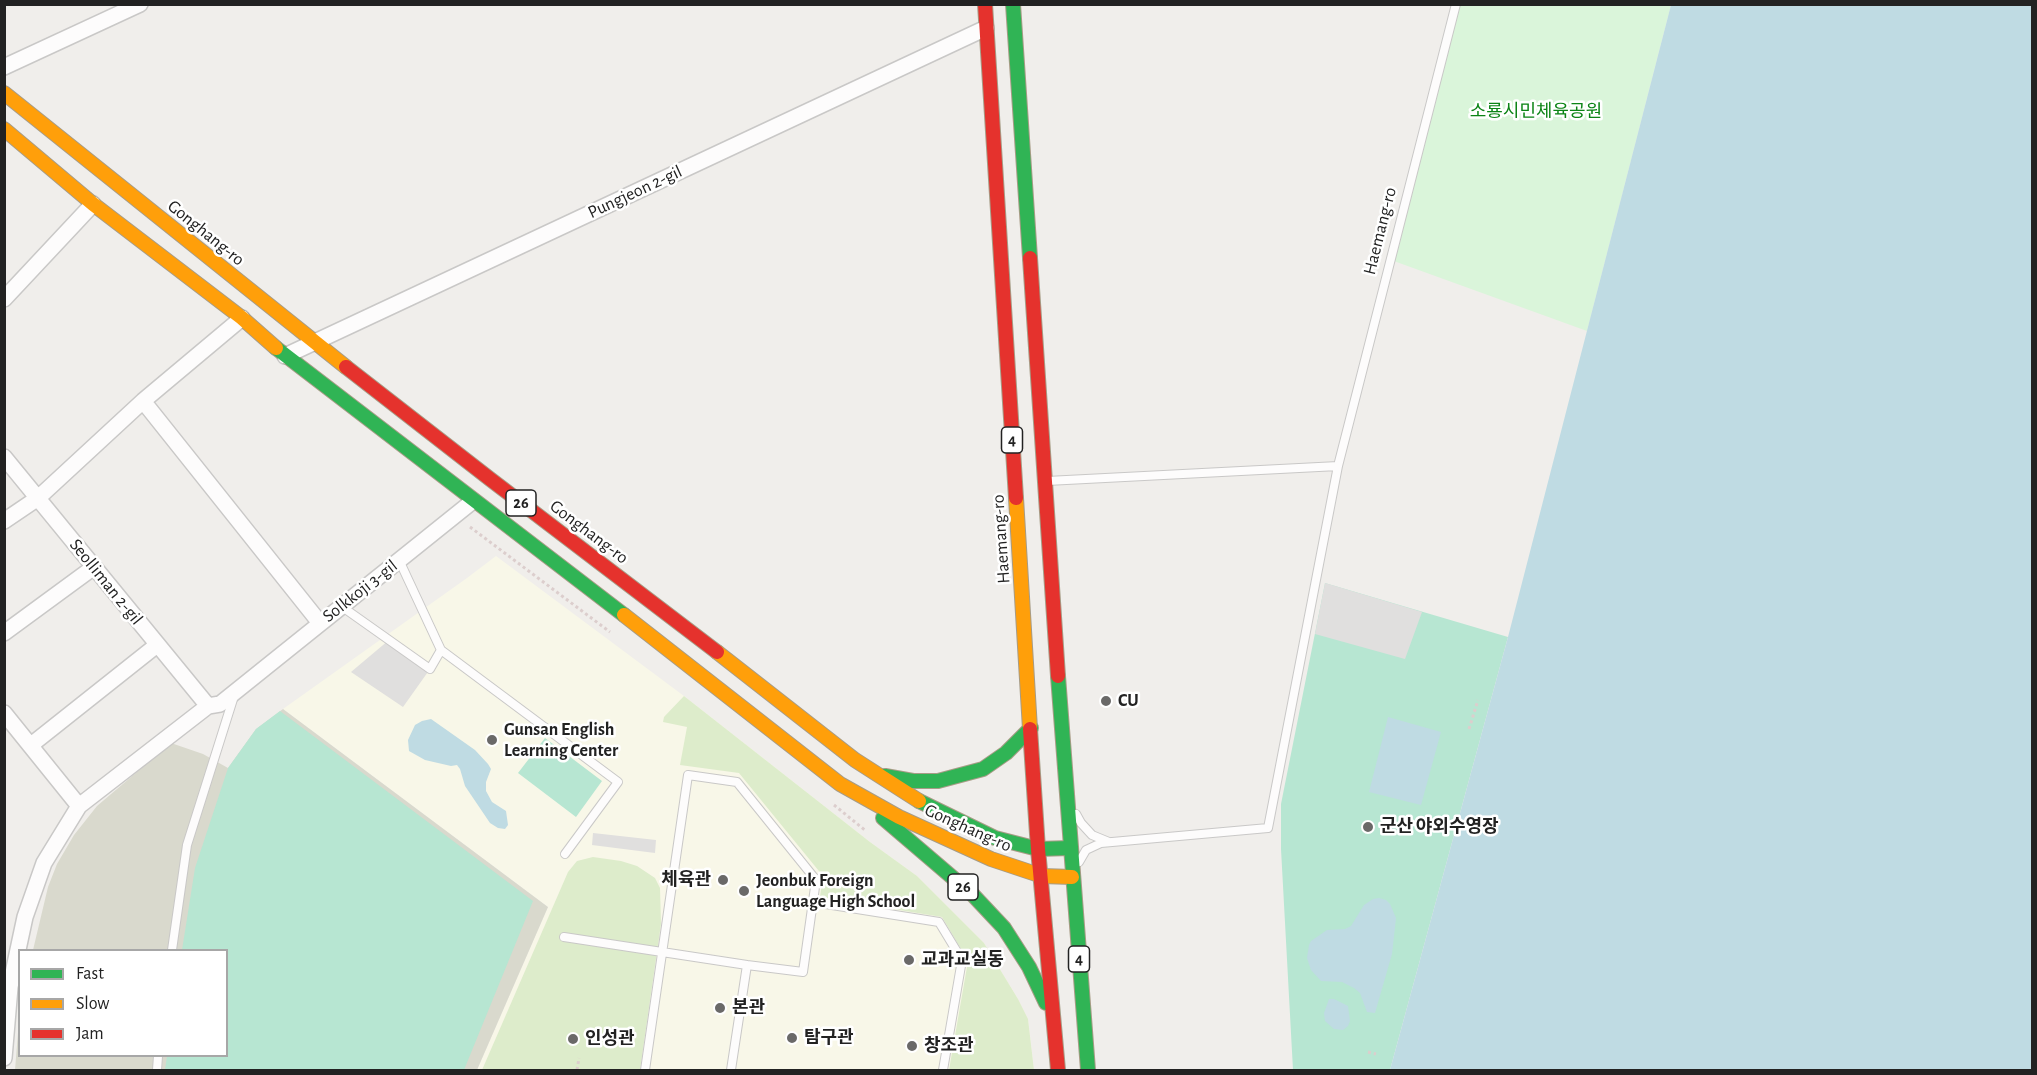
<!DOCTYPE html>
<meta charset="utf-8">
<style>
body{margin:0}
#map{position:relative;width:2037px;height:1075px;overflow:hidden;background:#f0eeeb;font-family:"Alegreya Sans",sans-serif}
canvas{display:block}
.frame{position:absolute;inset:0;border:6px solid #222;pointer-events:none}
.legend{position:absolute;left:18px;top:949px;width:210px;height:108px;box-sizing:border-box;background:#fff;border:2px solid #a7a7a7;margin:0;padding:8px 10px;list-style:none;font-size:18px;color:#222}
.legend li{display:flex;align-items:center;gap:12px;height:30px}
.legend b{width:30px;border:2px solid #a7a7a7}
</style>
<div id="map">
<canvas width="2037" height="1075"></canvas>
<div class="frame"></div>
<ul class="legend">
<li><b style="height:8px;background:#30b455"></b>Fast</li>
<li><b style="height:8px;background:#ff9f0a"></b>Slow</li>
<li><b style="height:8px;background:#e5322d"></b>Jam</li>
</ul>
</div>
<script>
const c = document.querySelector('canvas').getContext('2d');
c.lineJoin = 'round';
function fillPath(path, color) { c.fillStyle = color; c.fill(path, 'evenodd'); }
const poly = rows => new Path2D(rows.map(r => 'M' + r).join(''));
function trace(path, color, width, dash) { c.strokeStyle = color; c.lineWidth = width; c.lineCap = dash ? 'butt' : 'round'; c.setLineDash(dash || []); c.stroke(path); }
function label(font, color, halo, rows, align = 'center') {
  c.font = font + ' "Alegreya Sans","Noto Sans KR",sans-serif'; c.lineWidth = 5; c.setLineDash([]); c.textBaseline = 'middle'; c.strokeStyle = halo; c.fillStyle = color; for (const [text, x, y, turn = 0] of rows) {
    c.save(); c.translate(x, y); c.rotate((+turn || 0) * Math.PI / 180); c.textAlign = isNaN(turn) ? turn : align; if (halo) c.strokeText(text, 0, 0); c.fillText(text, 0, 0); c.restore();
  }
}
const education = poly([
 [496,556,684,696,870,842,917,876,984,943,1018,999,1028,1019,1034,1070,477,1070,548,907,283,709,467,578]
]);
const construction = poly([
 [283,709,548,907,477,1070,15,1070,19,1020,20,1056,226,1056,226,950,33,950,48,887,57,864,74,835,97,806,171,743,203,754,228,768,256,729]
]);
const grass = poly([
 [684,696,870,842,917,876,984,943,1018,999,1028,1019,1034,1070,949,1070,968,961,942,917,820,897,823,876,739,773,680,765,687,727,663,722,664,717],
 [593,857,621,861,637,866,655,878,660,888,661,924,640,1070,482,1070,568,872,577,861]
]);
const park = poly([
 [1456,5,1671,5,1587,331,1391,260]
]);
const pitch = poly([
 [1325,583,1508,637,1390,1070,1293,1070,1281,849,1281,804],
 [280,711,533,901,464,1070,165,1070,167,1056,226,1056,226,950,182,950,195,868,228,768,256,729],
 [545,738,602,781,576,817,518,773]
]);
const parking = poly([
 [1325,583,1422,612,1405,659,1315,634],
 [389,640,430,669,403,707,351,672],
 [593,833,656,840,655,853,592,845]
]);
const water = poly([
 [1671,5,2032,5,2032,1070,1390,1070,1508,637],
 [1388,717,1441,732,1421,805,1369,792],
 [431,719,475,750,488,764,491,769,486,782,486,791,492,802,506,811,508,825,505,829,498,828,490,823,465,786,460,769,457,765,451,766,425,760,409,751,408,740,415,725,422,721],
 [1379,898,1386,900,1390,904,1396,918,1392,954,1375,1013,1367,1012,1360,993,1354,988,1342,982,1321,981,1311,970,1307,958,1309,945,1311,941,1327,930,1345,929,1351,926,1364,905,1373,899],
 [1329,999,1334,999,1348,1006,1350,1021,1348,1026,1343,1030,1334,1029,1325,1021,1324,1013]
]);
const path = poly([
 [470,527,610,632],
 [1469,729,1478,700],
 [834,805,866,831],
 [1368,1052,1376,1054],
 [577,1070,579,1058]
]);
const lane = poly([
 [1338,466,1456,4],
 [1047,481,1338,466,1268,828,1101,843,1086,850,1079,862],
 [399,560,441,650,618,782,565,854],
 [341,606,430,669,441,650],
 [1076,814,1081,823,1092,835,1109,842],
 [813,902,939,922,962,960,943,1070],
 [564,937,747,965,731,1070],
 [172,950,187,845,234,696],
 [157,1070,158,1056],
 [645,1070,688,775,737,782,816,880,803,972,747,965]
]);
const street = poly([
 [4,67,140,4],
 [4,299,93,204],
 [285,356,986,28],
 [143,401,320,623],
 [4,457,208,706],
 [4,521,38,498,143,401,242,318],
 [4,633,94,567],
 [4,713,79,806],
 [31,745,157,645],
 [4,1058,10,987,25,917,44,863,79,806,208,706,220,704,473,501]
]);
const fast = poly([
 [1013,4,1030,258],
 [276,348,624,615],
 [1058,676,1088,1070],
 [885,776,913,781,938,781,983,769,1006,753,1031,728],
 [919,801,995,838,1038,849,1070,848],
 [883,818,973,895,1004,928,1029,967,1046,1003]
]);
const slow = poly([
 [4,93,346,367],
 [4,129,93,204,242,318,276,348],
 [1016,498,1030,729],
 [624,615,840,784,899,817,991,859,1042,876,1072,877],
 [717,652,855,760,919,801]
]);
const jam = poly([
 [985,4,1016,498],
 [1030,258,1058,676],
 [346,367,490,479,717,652],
 [1030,729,1038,849,1058,1070]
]);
const markers = [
 [1106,701,6,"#6a6968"],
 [492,740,6,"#6a6968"],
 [1368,827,6,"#6a6968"],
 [723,880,6,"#6a6968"],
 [744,891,6,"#6a6968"],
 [909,960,6,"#6a6968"],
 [720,1008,6,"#6a6968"],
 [792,1038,6,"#6a6968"],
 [573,1039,6,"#6a6968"],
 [912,1046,6,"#6a6968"]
];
const shields = [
 [1012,440,21],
 [521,503,30],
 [963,887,30],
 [1079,959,21]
];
const shieldNames = [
 ["4",1012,440],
 ["26",521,503],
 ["26",963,887],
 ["4",1079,959]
];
const parkNames = [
 ["소룡시민체육공원",1536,112]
];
const streetNames = [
 ["Pungjeon 2-gil",635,192,-25],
 ["Haemang-ro",1380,231,-76],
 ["Gonghang-ro",206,233,39],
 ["Gonghang-ro",589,532,37],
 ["Haemang-ro",1001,539,-94],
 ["Seolliman 2-gil",106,582,51],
 ["Solkkoji 3-gil",360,591,-38],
 ["Gonghang-ro",968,828,24]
];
const poiNames = [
 ["CU",1118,701],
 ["Gunsan English",504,730],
 ["Learning Center",504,751],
 ["군산 야외수영장",1380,827],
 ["체육관",711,880,"right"],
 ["Jeonbuk Foreign",756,881],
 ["Language High School",756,902],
 ["교과교실동",921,960],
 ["본관",732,1008],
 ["탐구관",804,1038],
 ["인성관",585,1039],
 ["창조관",924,1046]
];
fillPath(education, '#f8f7e8');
fillPath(construction, '#d9d9cd');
fillPath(grass, '#ddeccb');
fillPath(park, '#daf5da');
fillPath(pitch, '#b7e6d2');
fillPath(parking, '#e0dfde');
fillPath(water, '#bfdbe3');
trace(lane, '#c9c8c7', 10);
trace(street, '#c9c8c7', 18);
trace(fast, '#a79c86', 16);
trace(slow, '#a79c86', 16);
trace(jam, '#a79c86', 16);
trace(path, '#dccecd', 3, [3, 3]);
trace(lane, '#fdfcfc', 8);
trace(street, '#fdfcfc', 15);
trace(fast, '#30b455', 14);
trace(slow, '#ff9f0a', 14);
trace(jam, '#e5322d', 14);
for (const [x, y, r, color] of markers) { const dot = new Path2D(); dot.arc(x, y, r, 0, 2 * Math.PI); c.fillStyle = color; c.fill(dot); trace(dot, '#fff', 2); }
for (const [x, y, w] of shields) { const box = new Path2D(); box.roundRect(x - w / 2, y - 13, w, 26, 4.5); c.fillStyle = '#fff'; c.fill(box); trace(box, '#222', 1.5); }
label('bold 16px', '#222', null, shieldNames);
label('18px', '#0c8416', '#fff', parkNames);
label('18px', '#222', '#fff', streetNames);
label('bold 18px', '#222', '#fff', poiNames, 'left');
</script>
